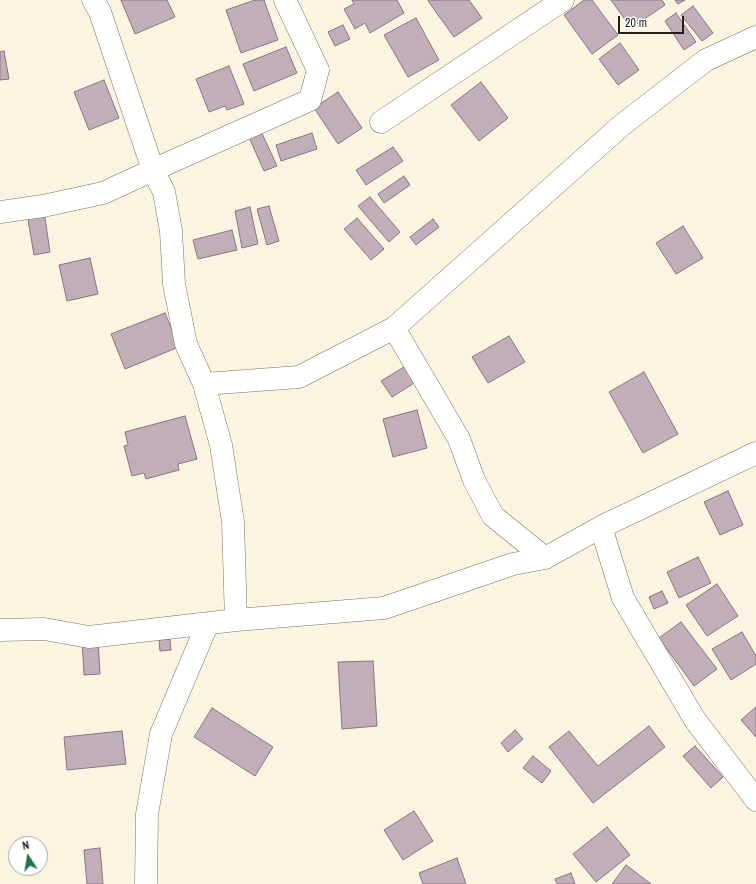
<!DOCTYPE html>
<style>
body{margin:0}
#map{position:relative;width:756px;height:884px;overflow:hidden;background:#fbf4e0;font-family:"Archivo Narrow",sans-serif}
canvas{display:block}
.north{position:absolute;left:8px;top:836px;width:40px;height:40px;box-sizing:border-box;background:#fff;border:1px solid #a7a6a3;border-radius:50%;rotate:348deg;font-size:11px;font-weight:700;line-height:16px;text-align:center;color:#232019}
.north::after{content:'';display:block;margin:auto;width:14px;height:18px;background:#1a754a;clip-path:polygon(50% 0,100% 100%,50% 72%,0 100%)}
.scale{position:absolute;left:618px;top:16px;width:66px;height:18px;box-sizing:border-box;border:2px solid #232019;border-top:0;padding-left:5px;font-size:12px;line-height:14px;white-space:nowrap;color:#232019;-webkit-text-stroke:3px #fff;paint-order:stroke}
</style>
<div id="map">
<canvas width="756" height="884"></canvas>
<div class="north">N</div>
<div class="scale">20 m</div>
</div>
<script>
const c = document.querySelector('canvas').getContext('2d');
c.lineJoin = 'round';
function fillPath(path, color) { c.fillStyle = color; c.fill(path, 'evenodd'); }
const poly = rows => new Path2D(rows.map(r => 'M' + r).join(''));
function trace(path, color, width, dash) { c.strokeStyle = color; c.lineWidth = width; c.lineCap = dash ? 'butt' : 'round'; c.setLineDash(dash || []); c.stroke(path); }
const building = poly([
 [121,0,167,0,175,17,135,34,121,0],
 [255,0,264,0,278,40,241,53,226,10,255,0],
 [352,0,397,0,404,13,370,33,365,23,355,29,344,9,354,4,352,0],
 [429,0,469,0,482,18,454,37,428,1,429,0],
 [584,0,592,0,618,35,592,54,564,15,584,0],
 [611,0,662,0,665,5,631,28,611,0],
 [675,0,685,0,678,4,675,0],
 [693,6,713,33,702,41,681,15,693,6],
 [676,13,696,42,684,50,665,21,676,13],
 [416,18,439,60,408,77,384,35,416,18],
 [343,25,350,39,335,46,328,32,343,25],
 [620,43,639,70,618,85,599,59,620,43],
 [286,47,297,73,254,91,243,64,286,47],
 [4,51,9,79,0,80,0,52,4,51],
 [229,66,244,104,227,110,225,106,209,112,196,79,229,66],
 [104,80,119,118,89,130,74,92,104,80],
 [481,82,508,118,479,141,451,105,481,82],
 [338,92,362,128,338,144,314,108,338,92],
 [260,129,277,166,264,171,248,135,260,129],
 [312,133,317,149,281,161,276,145,312,133],
 [393,147,403,161,366,185,356,170,393,147],
 [404,176,410,185,384,203,378,194,404,176],
 [370,197,400,232,389,242,358,206,370,197],
 [269,206,279,241,267,245,257,209,269,206],
 [250,207,258,244,242,248,235,211,250,207],
 [44,211,50,252,34,255,27,214,44,211],
 [357,218,384,249,371,260,344,229,357,218],
 [433,219,439,227,416,245,410,237,433,219],
 [683,226,703,258,676,274,656,243,683,226],
 [232,230,237,250,198,259,193,240,232,230],
 [90,258,98,294,67,301,59,265,90,258],
 [165,313,179,347,125,369,111,334,165,313],
 [509,336,525,362,488,383,472,357,509,336],
 [409,364,419,380,392,397,381,381,409,364],
 [644,372,678,434,643,453,609,392,644,372],
 [417,410,427,448,393,457,383,419,417,410],
 [185,416,197,459,178,464,179,470,146,479,144,473,132,476,124,446,128,445,125,432,185,416],
 [728,491,743,525,720,535,704,502,728,491],
 [698,557,711,583,679,598,667,572,698,557],
 [717,584,738,616,707,636,686,605,717,584],
 [662,591,668,603,654,609,649,597,662,591],
 [681,622,717,669,694,686,659,638,681,622],
 [742,632,756,656,756,664,731,680,712,649,742,632],
 [98,638,100,674,84,675,82,640,98,638],
 [170,639,171,650,160,651,159,640,170,639],
 [373,661,377,726,342,729,338,662,373,661],
 [756,707,756,737,741,720,756,707],
 [212,708,273,747,255,776,194,737,212,708],
 [649,726,665,747,593,803,549,747,569,731,598,766,649,726],
 [515,730,523,739,508,752,501,743,515,730],
 [122,731,126,764,67,770,64,737,122,731],
 [695,746,723,777,711,788,683,756,695,746],
 [533,756,551,771,542,783,523,768,533,756],
 [414,811,433,841,403,860,384,830,414,811],
 [607,827,630,855,596,882,573,854,607,827],
 [100,848,103,884,87,884,84,850,100,848],
 [457,858,466,884,423,884,419,873,457,858],
 [626,865,651,884,612,884,626,865],
 [571,873,575,884,557,884,555,879,571,873]
]);
const street = poly([
 [93,0,100,12,153,170,310,100,318,70,285,0],
 [381,122,563,0],
 [0,212,43,206,103,193,153,170,164,192,171,231,174,284,186,344,204,384,221,445,233,522,236,620],
 [394,328,459,439,474,480,493,516,545,558],
 [204,384,299,377,394,328,622,125,706,60,756,37],
 [601,527,623,598,695,720,756,800],
 [0,630,44,629,89,637,236,620,384,608,513,564,545,558,601,527,756,453],
 [146,884,147,814,161,734,207,625]
]);
fillPath(building, '#c2aeb8');
trace(building, '#89757f', 1);
trace(street, '#7a7462', 23);
trace(street, '#fff', 22);
</script>
